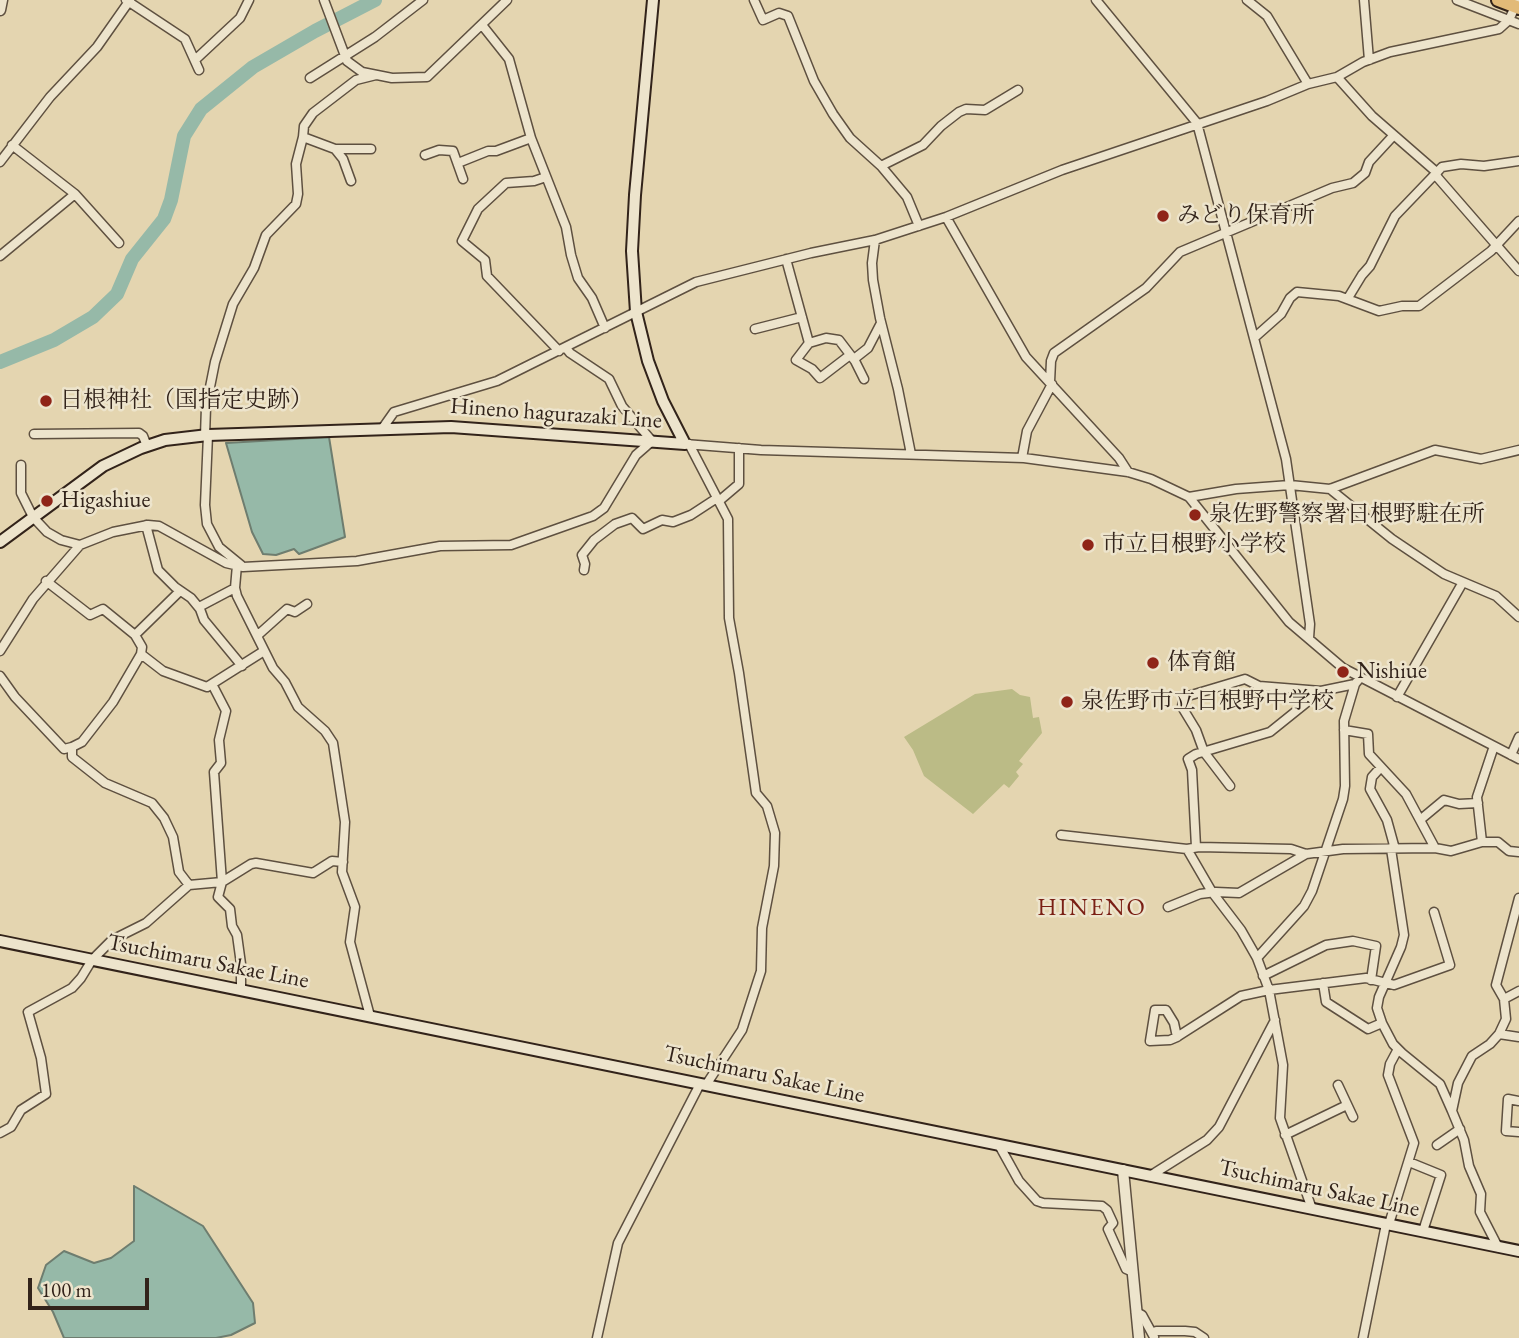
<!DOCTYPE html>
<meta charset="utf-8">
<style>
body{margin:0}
#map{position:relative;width:1519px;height:1338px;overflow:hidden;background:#e4d5b0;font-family:"EB Garamond",serif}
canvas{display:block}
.scale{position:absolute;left:28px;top:1278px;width:121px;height:32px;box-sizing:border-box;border:4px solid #32231a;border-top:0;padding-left:9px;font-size:21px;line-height:24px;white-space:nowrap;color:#32231a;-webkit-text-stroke:5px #ede4cc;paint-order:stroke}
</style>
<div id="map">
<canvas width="1519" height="1338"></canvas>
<div class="scale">100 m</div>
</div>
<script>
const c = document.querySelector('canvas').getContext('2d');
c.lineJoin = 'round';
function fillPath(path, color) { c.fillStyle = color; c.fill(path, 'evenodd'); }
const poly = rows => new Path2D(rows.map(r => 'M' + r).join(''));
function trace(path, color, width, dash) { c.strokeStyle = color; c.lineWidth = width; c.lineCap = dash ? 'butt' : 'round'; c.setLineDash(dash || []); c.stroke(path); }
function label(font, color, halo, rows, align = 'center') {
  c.font = font + ' "EB Garamond","Noto Serif JP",serif'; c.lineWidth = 5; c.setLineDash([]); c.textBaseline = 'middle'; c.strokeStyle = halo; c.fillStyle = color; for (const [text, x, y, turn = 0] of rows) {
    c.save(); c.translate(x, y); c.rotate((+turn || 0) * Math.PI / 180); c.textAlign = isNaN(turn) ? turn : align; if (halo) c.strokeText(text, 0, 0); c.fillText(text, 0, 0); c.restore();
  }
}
const green = poly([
 [1012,689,1020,695,1030,697,1033,718,1039,717,1042,733,1019,761,1023,764,1016,772,1019,776,1009,788,1004,784,973,814,924,776,913,750,904,737,975,694]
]);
const water = poly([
 [329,437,345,537,299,554,294,549,276,555,263,554,252,532,226,443,329,437],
 [134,1186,203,1226,253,1303,255,1323,231,1335,216,1338,64,1338,53,1312,38,1288,46,1265,64,1251,94,1263,111,1258,134,1241,134,1186]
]);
const river = poly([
 [0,362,54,340,93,317,117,294,132,259,164,219,171,200,184,136,201,109,253,67,315,31,375,0]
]);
const minor = poly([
 [126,0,185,39,199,70],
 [324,0,347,61,362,72,392,78,427,77,507,0],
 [754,0,763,20,779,13,788,16,814,81,833,114,850,138,881,166,907,197,919,226],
 [1096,0,1197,123,1286,459,1310,624,1309,638],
 [1247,0,1267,16,1308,84],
 [1364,0,1369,60],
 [1457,0,1519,24],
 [482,25,509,59,531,138,566,227,571,255,578,278,592,298,605,328],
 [195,60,240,18,249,0],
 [1337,77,1372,116,1434,170,1438,178,1519,271],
 [310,78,375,37,423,0],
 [303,137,335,149,343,159,351,181],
 [12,145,75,194,119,243],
 [335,149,371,149],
 [425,155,439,150,453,151,463,179],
 [0,162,50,97,97,47,130,0],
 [458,163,488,151,496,151,531,138],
 [881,166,923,145,941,126,959,112,966,109,985,110,1018,90],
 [546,177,534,181,506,183,478,209,462,241,485,260,487,276,559,351],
 [946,217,1026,357,1119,458,1128,472],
 [875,240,872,263,873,280,880,318,898,389,911,454],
 [0,256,75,194],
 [786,259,809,343,826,338,839,340,855,361,864,379],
 [1348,298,1362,275,1370,266,1395,216,1442,167,1461,164,1484,166,1519,161],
 [755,329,802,317],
 [1254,338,1281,314,1290,298,1297,292,1339,296,1379,311,1402,306,1419,306,1491,251,1519,221],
 [809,343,796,360,812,369,820,378,850,355],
 [854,359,868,348,881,323],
 [1050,382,1051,361,1054,353,1146,288,1180,252,1332,188,1353,183,1365,173,1369,162,1393,136],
 [382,429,394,412,497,381,696,282,811,253,875,240,946,217,1062,170,1267,101,1308,84,1337,77,1363,62,1390,52,1499,29,1509,20,1518,0],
 [34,434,139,433,143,436,147,446],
 [208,435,205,505,207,524,219,547,241,565],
 [205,436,206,407,215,362,233,304,254,268,266,235,296,204,298,194,296,164,303,137,304,126,313,113,356,80,376,75],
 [685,444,761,450,1024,458,1128,472,1151,479,1189,497,1289,622,1343,668,1519,759],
 [689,444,728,519,729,618,739,673,756,793,767,806,775,833,774,866,762,928,761,971,742,1030,706,1085],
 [1022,458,1027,431,1052,384],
 [21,465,21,493,33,517,47,532,61,540,80,545,113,532,148,525,159,526,226,563,243,567,357,561,440,546,511,545,593,516,604,508,636,455,652,441,622,406,609,379,570,353,566,348],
 [1330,489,1392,539,1444,574,1496,596,1519,617],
 [1189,497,1236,489,1290,485,1330,489,1435,450,1481,459,1519,450],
 [719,501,739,484,739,448],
 [146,525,158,570,175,587,191,598,200,609,204,620,242,666],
 [237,565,235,588,237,596,273,668,285,682,298,707,325,731,333,743,345,822,342,872,355,907,350,942,370,1016],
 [584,570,585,564,582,555,594,540,615,524,632,518,643,529,662,520,673,522,691,515,717,498],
 [46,581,90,615,103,609,135,635,142,647,141,654],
 [199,607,235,588],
 [135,635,180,591],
 [258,635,287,609,295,612,307,604],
 [0,651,33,599,80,545],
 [0,676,15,697,64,749,72,747],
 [212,684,226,711,219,740,221,763,214,772,222,882,218,897,230,909,232,926,237,935,241,964,241,990],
 [1397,697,1463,582],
 [1344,730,1368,734,1369,754,1406,794,1435,848],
 [1511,755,1519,737],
 [1381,767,1372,777,1370,789,1387,820,1395,849],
 [1230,786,1204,752,1196,730,1182,707,1183,700,1188,696,1245,679,1259,686,1321,691],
 [1420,820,1444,800,1459,804,1478,803],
 [1061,835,1187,849,1212,892,1241,930,1257,958,1269,990,1283,1065,1280,1118,1312,1209],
 [1482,842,1477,797,1494,746],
 [1196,847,1192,770,1188,759,1196,754,1270,732,1321,691,1355,684],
 [1187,849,1199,847,1291,849,1306,854,1343,849,1435,848,1451,851,1482,842,1498,842,1509,851,1519,852],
 [1391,849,1404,935,1401,947,1379,997,1377,1008,1382,1023,1393,1044,1402,1053,1440,1084,1452,1111],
 [189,885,179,872,173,837,164,818,152,803,105,783,72,757,72,747,82,742,113,702,141,654,163,671,207,687,264,651],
 [1168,907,1200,894,1216,892,1239,893,1306,854],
 [1257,958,1304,906,1312,891,1343,799,1345,786,1344,721,1355,684,1360,678],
 [1263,976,1326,945,1353,941,1376,946,1371,980],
 [1323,983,1326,1002,1368,1029,1382,1023],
 [1504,999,1519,991],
 [1499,1034,1519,1037],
 [1177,1037,1174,1023,1166,1010,1155,1010,1150,1041,1170,1040,1177,1037,1180,1035,1241,996,1269,990,1366,978,1394,985,1450,965,1434,912],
 [1338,1085,1353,1117],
 [1519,1101,1508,1099,1506,1131,1519,1132],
 [0,1133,11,1127,21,1110,46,1094,41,1058,28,1012,72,988,81,978,92,960,112,940,146,923,189,885,222,882,251,864,256,863,313,873,332,861,343,862],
 [1285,1135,1347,1105],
 [999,1145,1019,1181,1037,1201,1043,1203,1102,1206,1107,1210,1113,1223,1108,1229,1126,1269,1133,1272],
 [1437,1145,1460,1129],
 [1409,1162,1441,1175,1423,1231],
 [1150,1176,1207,1140,1219,1127,1275,1020],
 [1389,1224,1414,1143,1388,1075,1390,1064,1398,1049],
 [1498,1247,1480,1212,1481,1194,1469,1166,1464,1140,1452,1111,1458,1083,1472,1056,1490,1044,1499,1034,1506,1019,1504,999,1496,985,1519,898],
 [1136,1312,1142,1315,1154,1337],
 [1152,1333,1156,1331,1185,1331,1195,1332,1204,1338],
 [597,1338,618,1243,700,1084],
 [1363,1338,1386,1224]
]);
const tertiary = poly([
 [0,10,2,0],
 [1123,1170,1139,1338]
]);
const secondary = poly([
 [653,0,635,195,632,251,636,312,648,361,663,401,685,444],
 [0,542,103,466,141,448,165,440,208,435,451,427,685,444],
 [0,941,1519,1251]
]);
const trunk = poly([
 [1498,0,1519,8]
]);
const markers = [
 [1163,216,7,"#8f2418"],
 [46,401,7,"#8f2418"],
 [47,501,7,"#8f2418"],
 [1195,515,7,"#8f2418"],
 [1088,545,7,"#8f2418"],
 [1153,663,7,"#8f2418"],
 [1343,672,7,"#8f2418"],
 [1067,702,7,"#8f2418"]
];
const poiNames = [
 ["みどり保育所",1177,216],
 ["日根神社（国指定史跡）",60,401],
 ["Higashiue",61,501],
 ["泉佐野警察署日根野駐在所",1209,515],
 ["市立日根野小学校",1102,545],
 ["体育館",1167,663],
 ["Nishiue",1357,672],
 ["泉佐野市立日根野中学校",1081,702]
];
const streetNames = [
 ["Hineno hagurazaki Line",556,414,4],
 ["Tsuchimaru Sakae Line",208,962,11],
 ["Tsuchimaru Sakae Line",764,1075,12],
 ["Tsuchimaru Sakae Line",1319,1189,12]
];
const neighbourhoodNames = [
 ["HINENO",1092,908]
];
fillPath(green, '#bbbb86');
fillPath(water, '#96b9a8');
trace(water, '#6e7d6f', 2);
trace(river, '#96b9a8', 14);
trace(minor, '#5e5040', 11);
trace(tertiary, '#5e5040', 13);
trace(secondary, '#32231a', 14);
trace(trunk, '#32231a', 16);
trace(minor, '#ede4cc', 8);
trace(tertiary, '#ede4cc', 10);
trace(secondary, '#ede4cc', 10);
trace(trunk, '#e2ba78', 12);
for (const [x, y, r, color] of markers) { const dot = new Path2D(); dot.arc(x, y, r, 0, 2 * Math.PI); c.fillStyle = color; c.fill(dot); trace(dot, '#ede4cc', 2.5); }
label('23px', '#32231a', '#ede4cc', poiNames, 'left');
label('23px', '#32231a', '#ede4cc', streetNames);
c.letterSpacing = '2px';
label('24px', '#7a1f14', '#ede4cc', neighbourhoodNames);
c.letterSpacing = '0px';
</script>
